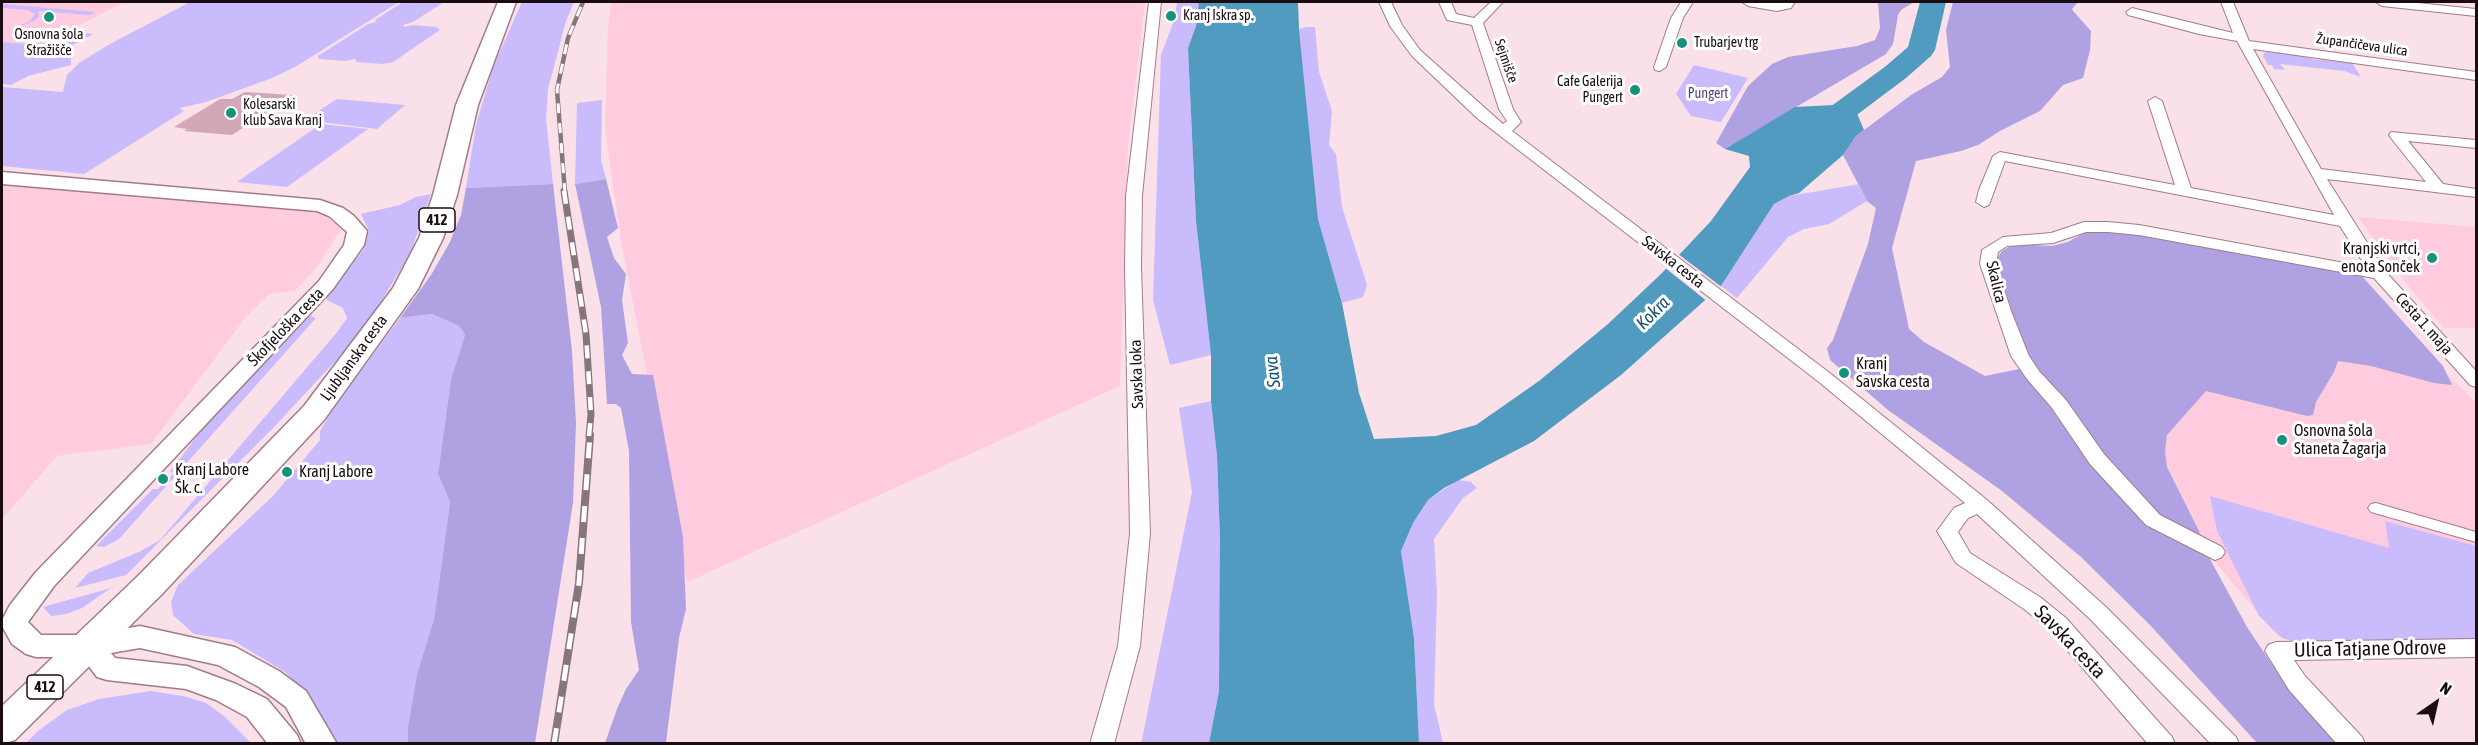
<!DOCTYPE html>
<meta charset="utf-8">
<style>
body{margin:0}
#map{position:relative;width:2478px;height:745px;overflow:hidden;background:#fae0e9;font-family:"Asap Condensed",sans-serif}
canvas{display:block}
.frame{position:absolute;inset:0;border:3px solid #1a0c11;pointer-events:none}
.north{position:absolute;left:2406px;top:673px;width:60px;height:60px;-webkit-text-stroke:4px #fff;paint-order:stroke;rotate:34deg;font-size:16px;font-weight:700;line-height:24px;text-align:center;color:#1a0c11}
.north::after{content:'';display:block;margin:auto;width:21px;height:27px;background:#1a0c11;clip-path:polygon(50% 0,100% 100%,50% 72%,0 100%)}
</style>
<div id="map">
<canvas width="2478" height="745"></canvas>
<div class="frame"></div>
<div class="north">N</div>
</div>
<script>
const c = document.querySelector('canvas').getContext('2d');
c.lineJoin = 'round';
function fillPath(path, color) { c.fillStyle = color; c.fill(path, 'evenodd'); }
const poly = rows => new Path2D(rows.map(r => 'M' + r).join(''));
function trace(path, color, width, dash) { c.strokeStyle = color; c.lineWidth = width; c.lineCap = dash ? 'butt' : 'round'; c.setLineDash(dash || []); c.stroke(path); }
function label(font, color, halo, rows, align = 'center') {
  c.font = font + ' "Asap Condensed",sans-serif'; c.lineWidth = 6; c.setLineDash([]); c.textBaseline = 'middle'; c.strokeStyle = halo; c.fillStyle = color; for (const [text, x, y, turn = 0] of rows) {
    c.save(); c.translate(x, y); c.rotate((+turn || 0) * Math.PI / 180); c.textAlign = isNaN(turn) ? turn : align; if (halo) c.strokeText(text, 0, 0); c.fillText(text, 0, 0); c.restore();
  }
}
const built = poly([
 [2,2,125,2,41,45,2,42],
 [611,2,1145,2,1128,145,1120,386,687,582,621,241,605,129,608,25],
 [2,183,313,211,326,216,341,229,317,267,295,291,269,294,246,317,151,444,57,456,2,519],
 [2358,217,2476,227,2476,328,2444,328,2410,288],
 [2083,254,2394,322,2476,403,2476,640,2282,638,2274,632,2205,550,2158,517]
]);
const green = poly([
 [190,2,399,2,295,67,272,78,206,102,179,108,184,111,84,174,2,166,2,87,63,92,67,75,79,63,110,44],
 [403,2,444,2,413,22,403,25,404,27,413,25,437,27,440,30,393,62,383,64,356,62,355,59,345,61,319,59,318,56,368,24,376,22,375,20],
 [522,2,574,2,566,21,548,89,546,119,553,184,466,188,476,125,493,67],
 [1177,2,1199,2,1196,26,1188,48,1196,221,1211,355,1170,365,1153,300,1161,55,1175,18],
 [2,4,96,12,89,15,38,11,39,17,34,21,2,33,30,21,35,14,28,10,2,8],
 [1307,27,1315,27,1319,72,1332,111,1329,145,1336,154,1342,207,1367,285,1363,297,1342,303,1318,219,1299,29],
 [66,32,93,34,71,46,71,65,28,76,11,85,2,84,2,42,41,45],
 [2271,51,2311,57,2312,59,2352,63,2361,77,2344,71,2280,64,2285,70,2274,69,2272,65,2268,65,2263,56,2264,53],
 [1694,65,1748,78,1721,122,1691,116,1676,94],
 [337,99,405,105,377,129,305,120],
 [602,100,601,160,606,179,575,184,577,103],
 [321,124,368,129,287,187,237,182],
 [1860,184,1858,185,1867,201,1829,224,1804,229,1788,237,1737,298,1721,286,1774,204,1789,196],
 [431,194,410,254,377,308,341,355,273,428,126,575,75,588,88,573,139,552,160,540,338,331,347,318,343,308,327,300,327,296,364,249,369,231,361,214,400,205,416,197],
 [432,314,459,326,465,335,451,379,438,474,450,502,434,619,417,674,408,727,408,743,335,743,314,702,285,672,232,640,194,634,173,615,171,602,178,585,273,496,320,440,320,431,334,407,400,318],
 [308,315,316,318,119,539,104,547,96,546,153,489,158,489,174,473,170,472,211,417],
 [1211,401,1217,456,1220,539,1220,643,1219,691,1210,737,1209,743,1141,744,1192,492,1179,408],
 [1458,480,1471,482,1477,488,1463,498,1434,539,1437,592,1434,705,1443,743,1419,743,1414,638,1401,551,1413,523,1428,500],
 [2210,496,2389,548,2385,521,2476,546,2476,641,2301,644,2282,638,2259,616,2217,531],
 [111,588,82,608,66,614,51,616,43,607],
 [151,691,183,696,206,703,224,716,251,743,26,743,38,731,67,710,99,699]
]);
const forest = poly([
 [1878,2,1914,2,1901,10,1898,15,1893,44,1886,54,1725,149,1716,143,1748,86,1772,64,1788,57,1857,46,1875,40,1880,28],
 [1953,2,2078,2,2072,9,2073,11,2091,31,2090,50,2083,78,2063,85,2040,111,2000,131,1978,145,1961,151,1916,161,1892,248,1909,329,1924,342,1985,376,2029,367,1996,260,2002,251,2014,244,2052,246,2068,242,2089,230,2110,230,2361,275,2443,366,2452,385,2434,383,2371,366,2338,361,2334,372,2316,402,2313,415,2307,416,2206,391,2167,435,2165,451,2167,467,2199,531,2205,550,2247,627,2271,663,2338,743,2257,743,2150,625,2081,557,2002,491,1888,410,1830,360,1827,348,1833,340,1868,244,1876,208,1867,201,1843,155,1856,136,1911,95,1942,77,1950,67,1946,30],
 [606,179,618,228,607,237,614,258,626,274,622,300,628,343,622,355,632,374,653,375,683,537,686,609,679,638,666,743,605,743,617,709,626,689,639,670,631,622,629,451,621,408,616,404,607,404,601,307,575,184],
 [553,184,572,351,576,423,573,503,535,743,408,743,408,727,417,674,434,619,450,502,438,474,451,379,465,335,459,326,432,314,400,318,431,275,450,242,461,215,466,188]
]);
const water = poly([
 [1199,2,1298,2,1299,29,1318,219,1342,303,1359,393,1374,439,1436,436,1476,425,1539,381,1608,324,1661,274,1711,221,1750,167,1749,156,1725,149,1795,107,1853,104,1864,130,1856,136,1843,155,1799,193,1789,196,1774,204,1721,286,1621,375,1534,441,1444,488,1428,500,1413,523,1401,551,1414,638,1419,743,1209,743,1219,691,1220,539,1217,456,1211,401,1211,355,1196,221,1188,48,1196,26]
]);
const pier = poly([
 [1677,253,1723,288,1708,302,1664,267]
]);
const river = poly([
 [1920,2,1946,2,1935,50,1931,56,1906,78,1822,141,1811,144,1800,141,1796,135,1800,129,1886,66,1908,47,1920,2]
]);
const building = poly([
 [245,92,293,95,232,135,184,131,187,129,174,127,220,99,232,99]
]);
const pedestrian = poly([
 [2376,503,2476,532,2476,542,2371,512,2368,508,2371,504,2376,503]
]);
const minor = poly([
 [1149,2,1161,2,1142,196,1141,268,1150,533,1140,646,1114,744,1090,744,1118,646,1130,533,1125,268,1126,196,1149,2],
 [1379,2,1391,2,1402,25,1420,50,1503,124,1507,121,1499,109,1472,25,1447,20,1439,2,1451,2,1456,14,1474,18,1491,2,1503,2,1483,23,1513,109,1521,122,1512,131,1831,374,1987,500,2106,607,2236,737,2239,744,2211,744,2090,619,1977,514,1968,518,1958,532,1970,553,2040,597,2066,618,2172,737,2175,744,2148,744,2050,630,2024,609,1956,563,1937,531,1954,508,1965,503,1819,382,1477,118,1412,56,1390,26,1379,2],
 [1681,2,1693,2,1683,18,1666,67,1660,71,1655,70,1654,67,1671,18,1681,2],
 [1742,2,1777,3,1795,2,1791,8,1777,11,1748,6,1742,2],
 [2221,2,2233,2,2249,41,2476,72,2476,80,2253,49,2321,169,2426,182,2391,138,2389,135,2391,132,2476,140,2476,148,2408,141,2443,184,2476,189,2476,197,2327,179,2385,271,2476,371,2476,387,2470,385,2374,278,2139,235,2108,232,2086,232,2053,243,2007,246,1998,252,1996,264,2011,311,2029,356,2039,371,2066,400,2104,454,2160,515,2222,547,2225,552,2222,557,2215,560,2146,525,2090,464,2052,408,2027,379,2011,356,1980,264,1982,250,2003,237,2051,233,2084,222,2108,222,2139,225,2366,267,2340,226,2005,161,1989,205,1984,207,1976,202,1979,190,1993,156,2000,152,2175,185,2148,101,2155,97,2162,101,2191,188,2334,215,2237,41,2199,34,2128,15,2126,12,2132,8,2233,33,2221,2],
 [2376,2,2408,2,2476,9,2476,16,2382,6,2376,2],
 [2476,639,2476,657,2294,660,2305,676,2362,737,2365,744,2337,744,2289,690,2265,651,2268,645,2276,642,2476,639]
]);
const tertiary = poly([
 [2,172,320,200,343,208,354,216,367,231,364,245,333,289,54,586,28,622,41,635,89,635,140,626,235,647,279,671,306,691,337,744,306,744,286,707,259,687,218,665,140,648,111,653,115,658,187,666,236,684,267,699,297,735,301,744,268,744,247,717,216,700,186,689,107,680,97,677,82,657,36,657,26,654,12,644,2,626,2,620,10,605,36,572,319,281,344,245,347,232,329,216,317,211,2,184,2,172]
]);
const primary = poly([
 [498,2,516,2,478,105,457,195,443,238,418,289,324,420,163,593,15,740,2,744,2,706,139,575,304,406,393,288,419,238,433,195,456,105,498,2]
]);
const railFar2 = poly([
 [565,193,557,90,568,38,583,2]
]);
const railFar1 = poly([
 [564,191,586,334,591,414,589,436]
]);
const rail = poly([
 [554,744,579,583,590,435]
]);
const markers = [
 [1171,16,6,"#159279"],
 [49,17,6,"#159279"],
 [1682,43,6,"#159279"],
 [1635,90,6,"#159279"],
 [231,113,6,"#159279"],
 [2432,258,6,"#159279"],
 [1844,373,6,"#159279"],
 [2282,440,6,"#159279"],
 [287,472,6,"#159279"],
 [163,479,6,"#159279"]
];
const farPoinames = [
 ["Kranj Iskra sp.",1183,16],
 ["Osnovna šola",49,35,"center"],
 ["Stražišče",49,51,"center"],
 ["Trubarjev trg",1694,43],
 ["Cafe Galerija",1623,82,"right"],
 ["Pungert",1623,98,"right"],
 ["Kolesarski",243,105],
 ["klub Sava Kranj",243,121]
];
const farStreetnames = [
 ["Župančičeva ulica",2362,45,8],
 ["Sejmišče",1506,61,71]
];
const farParknames = [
 ["Pungert",1708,94]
];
const shields = [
 [437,220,36],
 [45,687,36]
];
const shieldNames = [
 ["412",437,220],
 ["412",45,687]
];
const poiNames = [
 ["Kranjski vrtci,",2420,249,"right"],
 ["enota Sonček",2420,267,"right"],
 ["Kranj",1856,364],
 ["Savska cesta",1856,382],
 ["Osnovna šola",2294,431],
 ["Staneta Žagarja",2294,449],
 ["Kranj Labore",175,470],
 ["Šk. c.",175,488],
 ["Kranj Labore",299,472]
];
const streetNames = [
 ["Savska cesta",1673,262,38],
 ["Skalica",1996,282,77],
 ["Cesta 1. maja",2424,324,48],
 ["Škofjeloška cesta",286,327,-46],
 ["Ljubljanska cesta",354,358,-54],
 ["Savska loka",1137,374,-92]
];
const waterNames = [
 ["Kokra",1653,313,-45],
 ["Sava",1273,372,-96]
];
const nearStreetnames = [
 ["Savska cesta",2070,642,46],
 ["Ulica Tatjane Odrove",2370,649,-1]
];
fillPath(built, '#ffccdf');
fillPath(green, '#c9bbfc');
fillPath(forest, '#b0a2e2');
fillPath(water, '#519ac0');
fillPath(pier, '#fae0e9');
fillPath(river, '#519ac0');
fillPath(building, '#d2a8b8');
trace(pedestrian, '#a27b8a', 2);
trace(minor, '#a27b8a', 2);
trace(tertiary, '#a27b8a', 3);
trace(primary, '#a27b8a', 3);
fillPath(pedestrian, '#fff');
fillPath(minor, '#fff');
fillPath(tertiary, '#fff');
fillPath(primary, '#fff');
trace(railFar2, '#88747b', 4.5);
trace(railFar1, '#88747b', 7);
trace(rail, '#88747b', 8);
trace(railFar2, '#fff', 3, [10]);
trace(railFar1, '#fff', 4.5, [13]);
trace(rail, '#fff', 5, [16]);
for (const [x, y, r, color] of markers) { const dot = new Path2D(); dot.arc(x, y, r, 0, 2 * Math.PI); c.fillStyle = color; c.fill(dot); trace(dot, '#fff', 2); }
label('14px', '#1a0c11', '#fff', farPoinames, 'left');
label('14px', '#1a0c11', '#fff', farStreetnames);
label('14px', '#57418e', '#fff', farParknames);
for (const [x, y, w] of shields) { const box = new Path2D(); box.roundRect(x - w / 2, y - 12, w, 24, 4.5); c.fillStyle = '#fff'; c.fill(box); trace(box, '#1a0c11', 1.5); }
label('bold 15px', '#1a0c11', null, shieldNames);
label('16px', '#1a0c11', '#fff', poiNames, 'left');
label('16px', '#1a0c11', '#fff', streetNames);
label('italic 18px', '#17506c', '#fff', waterNames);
label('20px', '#1a0c11', '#fff', nearStreetnames);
</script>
